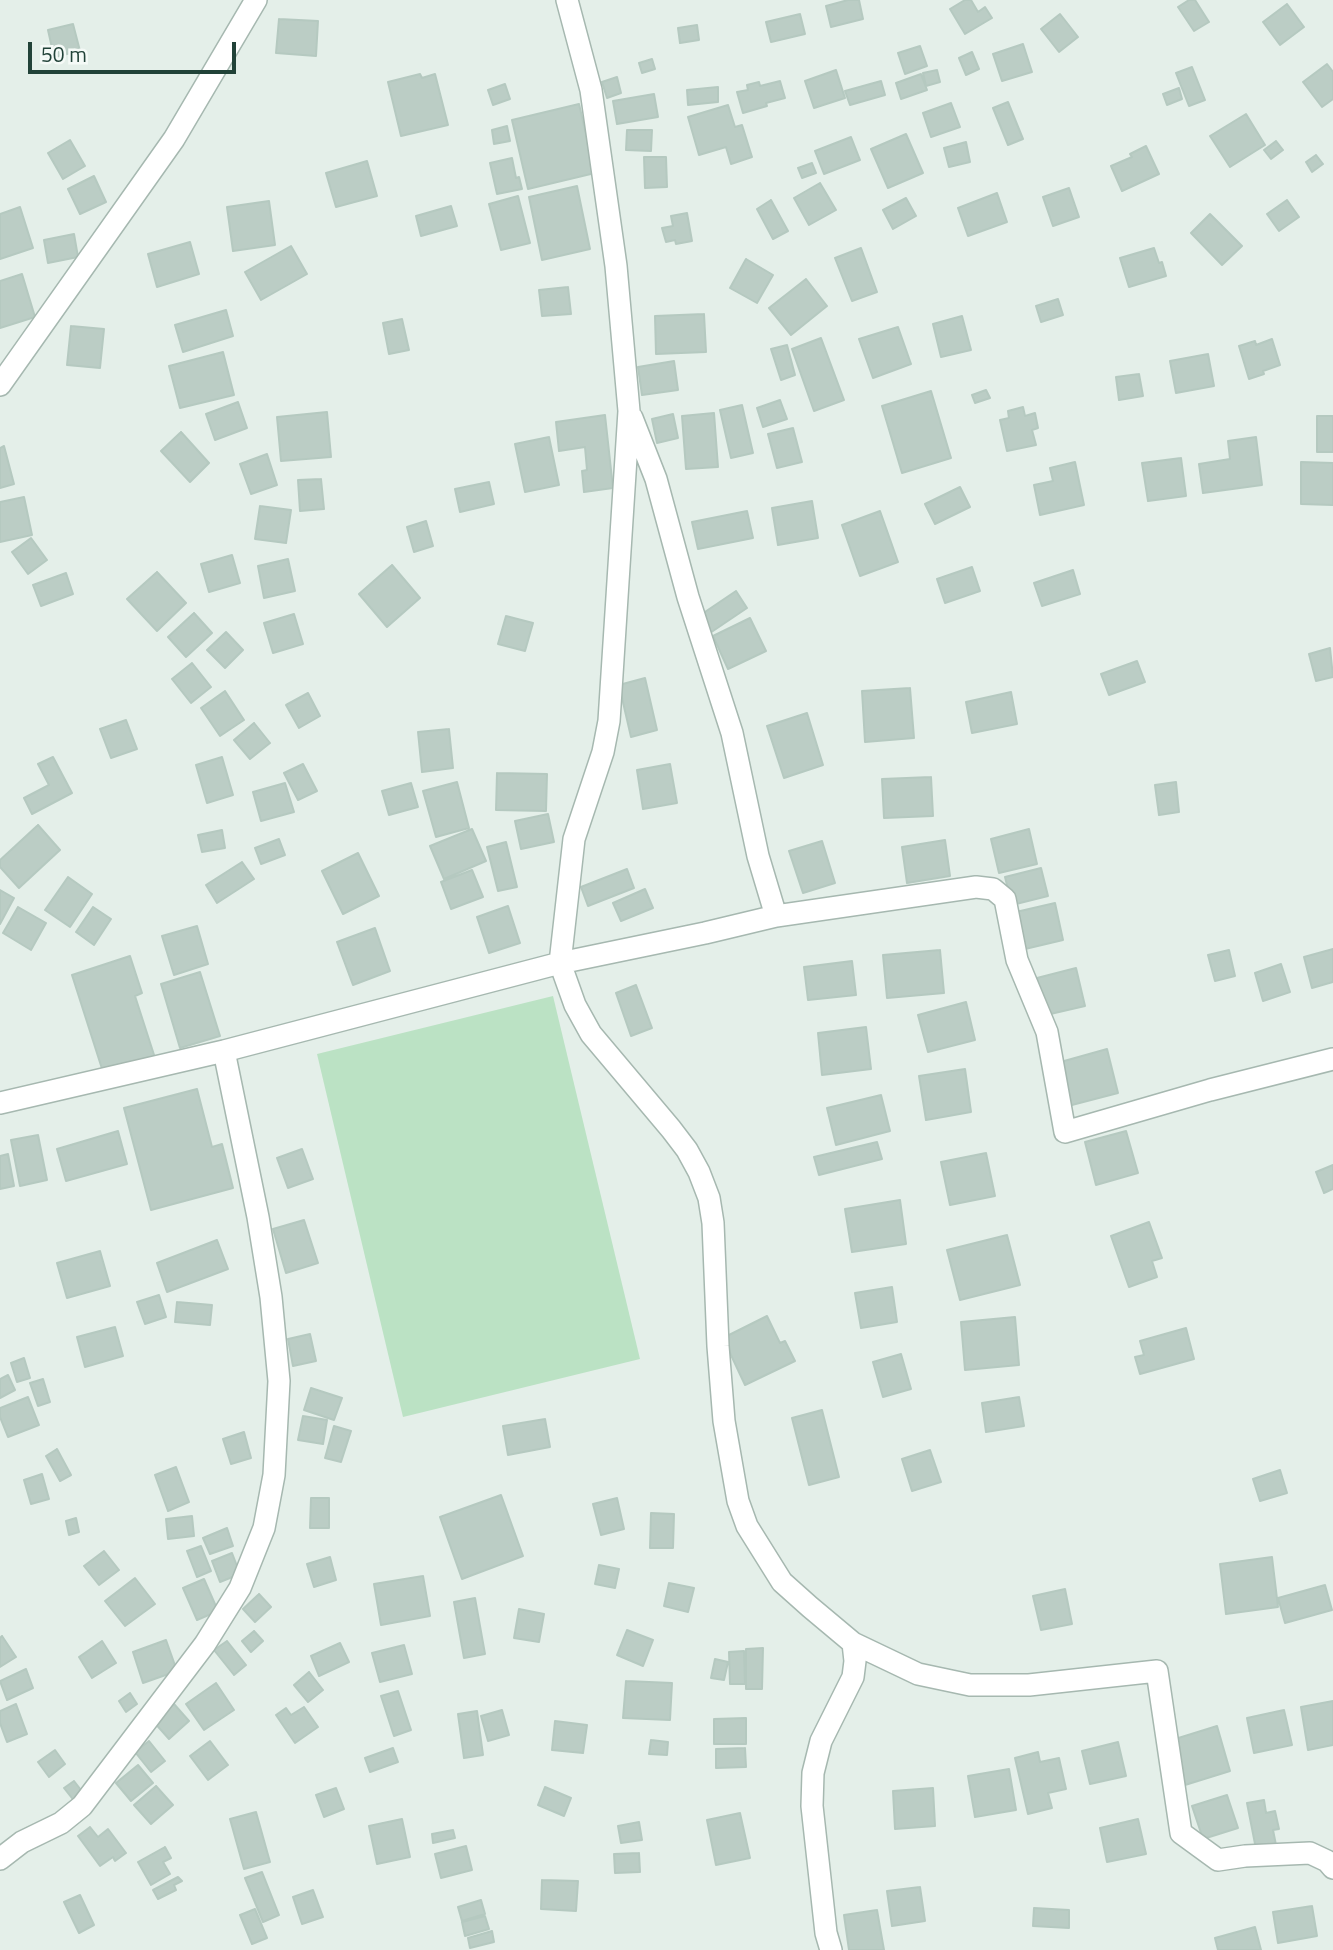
<!DOCTYPE html>
<style>
body{margin:0}
#map{position:relative;width:1333px;height:1950px;overflow:hidden;background:#e4efe9;font-family:"Titillium Web",sans-serif}
canvas{display:block}
.scale{position:absolute;left:28px;top:42px;width:208px;height:32px;box-sizing:border-box;border:4px solid #214238;border-top:0;padding-left:9px;font-size:21px;line-height:24px;white-space:nowrap;color:#214238;-webkit-text-stroke:5px #f5faf7;paint-order:stroke}
</style>
<div id="map">
<canvas width="1333" height="1950"></canvas>
<div class="scale">50 m</div>
</div>
<script>
const c = document.querySelector('canvas').getContext('2d');
c.lineJoin = 'round';
function fillPath(path, color) { c.fillStyle = color; c.fill(path, 'evenodd'); }
const poly = rows => new Path2D(rows.map(r => 'M' + r).join(''));
function trace(path, color, width, dash) { c.strokeStyle = color; c.lineWidth = width; c.lineCap = dash ? 'butt' : 'round'; c.setLineDash(dash || []); c.stroke(path); }
const green = poly([
 [553,996,640,1359,403,1417,317,1054]
]);
const building = poly([
 [848,0,859,0,863,19,831,27,826,6,848,0],
 [965,0,971,0,978,12,985,7,992,18,965,34,950,9,965,0],
 [1189,0,1195,0,1209,22,1194,31,1178,7,1189,0],
 [1287,4,1304,27,1280,45,1263,22,1287,4],
 [800,14,805,34,771,42,766,22,800,14],
 [1060,14,1078,37,1059,52,1041,29,1060,14],
 [279,19,318,21,316,56,276,53,279,19],
 [73,24,80,51,54,57,48,30,73,24],
 [697,25,699,40,680,43,678,28,697,25],
 [1023,44,1032,72,1002,81,993,54,1023,44],
 [920,46,927,66,905,74,898,53,920,46],
 [972,52,979,69,966,75,959,58,972,52],
 [652,59,655,69,642,73,639,63,652,59],
 [1327,64,1333,72,1333,99,1322,107,1303,82,1327,64],
 [1192,67,1205,100,1189,106,1176,73,1192,67],
 [836,70,845,98,814,108,805,81,836,70],
 [937,70,940,82,926,86,923,73,937,70],
 [420,74,422,78,435,74,448,125,401,136,388,82,420,74],
 [921,74,927,90,901,99,896,83,921,74],
 [617,77,621,93,607,98,602,82,617,77],
 [780,81,785,98,766,103,767,106,743,113,737,92,748,90,747,85,759,82,760,86,780,81],
 [881,81,885,95,850,105,845,91,881,81],
 [505,84,510,99,493,105,488,90,505,84],
 [718,87,718,102,688,105,687,90,718,87],
 [1179,88,1182,99,1167,105,1163,94,1179,88],
 [654,94,658,117,617,124,613,101,654,94],
 [1008,102,1023,139,1008,145,993,108,1008,102],
 [951,103,960,127,931,137,923,113,951,103],
 [579,104,595,173,528,189,512,120,579,104],
 [728,105,735,127,742,125,752,157,731,164,726,147,699,155,688,117,728,105],
 [1246,114,1265,145,1230,167,1210,136,1246,114],
 [507,126,510,141,494,144,492,130,507,126],
 [627,130,652,130,651,151,626,150,627,130],
 [906,134,923,173,888,188,871,149,906,134],
 [851,137,860,160,824,174,815,151,851,137],
 [70,140,85,166,63,179,48,153,70,140],
 [1276,141,1283,150,1271,159,1264,150,1276,141],
 [966,142,970,162,949,167,944,148,966,142],
 [1146,146,1159,174,1122,191,1111,166,1132,157,1130,154,1146,146],
 [1316,155,1323,164,1312,172,1306,162,1316,155],
 [644,157,666,157,667,187,645,188,644,157],
 [512,158,516,178,519,177,522,189,497,194,490,163,512,158],
 [367,161,377,196,336,207,326,173,367,161],
 [812,163,816,173,802,178,798,168,812,163],
 [94,176,106,202,80,214,68,189,94,176],
 [820,183,836,210,809,225,794,198,820,183],
 [577,186,590,249,542,260,529,197,577,186],
 [1069,188,1079,217,1053,226,1043,197,1069,188],
 [997,193,1007,222,968,236,958,208,997,193],
 [518,196,530,243,501,250,489,204,518,196],
 [906,198,916,216,893,229,883,210,906,198],
 [771,200,788,231,773,239,757,209,771,200],
 [1287,200,1299,217,1279,231,1267,214,1287,200],
 [269,201,275,245,233,251,227,207,269,201],
 [451,206,457,226,421,236,416,216,451,206],
 [20,207,33,248,0,259,0,214,20,207],
 [687,213,692,241,676,244,675,240,666,242,662,228,673,226,671,216,687,213],
 [1210,214,1242,246,1222,265,1191,233,1210,214],
 [74,234,78,257,48,263,44,240,74,234],
 [190,242,199,274,157,287,148,254,190,242],
 [291,246,307,274,261,300,245,272,291,246],
 [861,248,877,292,852,301,835,258,861,248],
 [1154,248,1159,263,1162,262,1166,276,1129,287,1120,258,1154,248],
 [746,259,773,275,757,303,730,288,746,259],
 [22,274,35,317,0,328,0,281,22,274],
 [806,279,827,306,791,335,769,308,806,279],
 [568,287,571,314,542,316,539,290,568,287],
 [1058,299,1063,315,1041,322,1036,306,1058,299],
 [226,310,233,336,183,352,175,325,226,310],
 [704,314,706,352,656,354,655,316,704,314],
 [962,316,971,350,941,357,933,324,962,316],
 [402,319,409,350,389,354,383,323,402,319],
 [71,326,104,329,100,368,67,365,71,326],
 [898,327,911,364,873,378,859,339,898,327],
 [821,338,844,400,814,411,792,349,821,338],
 [1272,339,1280,365,1263,371,1264,374,1249,379,1239,346,1255,341,1256,345,1272,339],
 [787,345,795,375,781,380,771,349,787,345],
 [223,352,234,395,180,408,169,366,223,352],
 [1208,354,1214,386,1176,393,1170,361,1208,354],
 [674,361,678,390,642,395,638,367,674,361],
 [1139,374,1143,396,1119,400,1116,377,1139,374],
 [986,390,990,398,975,403,972,395,986,390],
 [931,391,951,458,902,473,882,406,931,391],
 [780,400,787,419,763,427,757,408,780,400],
 [238,402,247,428,215,440,206,414,238,402],
 [742,405,753,453,731,458,720,410,742,405],
 [1023,407,1025,416,1035,413,1038,428,1032,430,1036,445,1007,451,1000,420,1009,418,1008,411,1023,407],
 [327,412,331,457,281,461,277,417,327,412],
 [714,413,718,467,686,469,682,416,714,413],
 [673,414,678,438,657,443,652,419,673,414],
 [605,415,613,488,584,492,582,471,587,470,585,447,559,451,556,422,605,415],
 [1317,416,1333,416,1333,452,1317,452,1317,416],
 [793,428,802,462,777,468,768,434,793,428],
 [181,432,209,463,190,482,161,451,181,432],
 [549,437,559,485,525,492,515,444,549,437],
 [1256,437,1262,485,1203,493,1199,464,1230,459,1228,441,1256,437],
 [4,446,14,484,0,488,0,448,4,446],
 [267,454,277,485,251,494,240,464,267,454],
 [1181,458,1186,496,1148,501,1142,463,1181,458],
 [1075,462,1084,505,1040,515,1034,485,1053,481,1050,468,1075,462],
 [1301,462,1333,463,1333,505,1301,504,1301,462],
 [321,479,324,509,300,511,298,480,321,479],
 [489,482,494,504,460,512,455,489,489,482],
 [960,487,970,507,935,524,925,504,960,487],
 [24,497,32,535,0,542,0,502,24,497],
 [812,501,818,538,778,545,772,508,812,501],
 [260,506,291,510,286,543,255,539,260,506],
 [747,511,753,538,698,549,692,522,747,511],
 [880,511,898,562,860,576,842,525,880,511],
 [426,521,433,546,414,552,407,527,426,521],
 [31,538,47,560,28,574,12,552,31,538],
 [232,555,240,583,209,592,201,564,232,555],
 [288,559,295,591,264,598,258,566,288,559],
 [392,565,420,598,387,627,359,594,392,565],
 [972,567,980,591,945,603,937,579,972,567],
 [1073,570,1080,594,1042,606,1034,583,1073,570],
 [157,572,186,603,157,631,127,599,157,572],
 [66,573,73,594,41,606,33,585,66,573],
 [736,591,747,608,707,635,696,618,736,591],
 [194,613,212,633,186,657,168,637,194,613],
 [294,614,303,644,273,653,264,623,294,614],
 [506,616,533,623,525,651,498,644,506,616],
 [750,618,766,651,728,669,713,636,750,618],
 [226,632,243,650,225,668,207,650,226,632],
 [1330,648,1333,677,1316,681,1309,654,1330,648],
 [1137,661,1145,682,1109,695,1101,674,1137,661],
 [192,663,211,687,191,703,172,679,192,663],
 [645,678,657,730,631,737,619,685,645,678],
 [910,688,914,738,865,742,862,691,910,688],
 [225,691,244,720,220,736,201,708,225,691],
 [1011,692,1017,724,972,733,966,702,1011,692],
 [308,693,320,716,299,728,286,705,308,693],
 [807,713,823,765,784,778,767,726,807,713],
 [126,720,137,749,111,758,100,729,126,720],
 [254,723,270,743,250,759,234,740,254,723],
 [449,729,453,768,422,772,418,732,449,729],
 [53,757,72,793,32,814,24,798,49,785,38,764,53,757],
 [222,757,233,795,207,803,196,765,222,757],
 [303,764,317,791,298,800,284,773,303,764],
 [670,764,677,803,643,809,637,770,670,764],
 [497,773,547,774,546,811,496,810,497,773],
 [931,777,933,816,884,818,882,779,931,777],
 [457,782,469,828,436,837,423,791,457,782],
 [1176,782,1179,812,1159,815,1155,785,1176,782],
 [285,783,294,812,261,821,253,792,285,783],
 [411,783,418,807,389,815,382,791,411,783],
 [548,814,554,842,521,849,515,821,548,814],
 [38,825,60,850,19,888,0,867,0,860,38,825],
 [472,829,486,861,444,879,430,846,472,829],
 [1029,829,1037,864,999,873,991,839,1029,829],
 [222,830,225,848,202,852,198,835,222,830],
 [279,839,285,855,261,864,255,848,279,839],
 [945,840,950,876,907,883,902,847,945,840],
 [822,841,835,883,803,893,789,851,822,841],
 [506,842,517,887,498,891,487,847,506,842],
 [358,853,379,896,343,914,322,871,358,853],
 [242,862,254,879,217,903,206,885,242,862],
 [1041,868,1048,896,1012,905,1005,877,1041,868],
 [627,869,634,888,588,906,581,887,627,869],
 [472,870,483,897,451,909,441,882,472,870],
 [68,877,92,894,70,927,45,910,68,877],
 [645,889,653,908,621,921,613,903,645,889],
 [0,890,14,898,0,924,0,890],
 [1055,903,1063,940,1025,949,1016,912,1055,903],
 [508,906,520,943,489,953,477,917,508,906],
 [18,907,46,923,31,950,3,933,18,907],
 [93,907,111,919,94,945,76,932,93,907],
 [197,926,208,964,174,975,162,936,197,926],
 [375,928,390,971,353,985,337,942,375,928],
 [1333,949,1333,982,1312,988,1304,957,1333,949],
 [940,950,944,993,887,998,883,955,940,950],
 [1229,950,1235,976,1215,981,1208,955,1229,950],
 [130,956,142,993,135,996,155,1058,104,1075,72,975,130,956],
 [852,961,856,995,808,1000,804,967,852,961],
 [1281,964,1290,992,1263,1001,1255,973,1281,964],
 [1076,968,1085,1006,1046,1015,1037,978,1076,968],
 [200,972,220,1036,180,1048,161,984,200,972],
 [636,985,652,1028,631,1036,616,993,636,985],
 [966,1002,975,1040,928,1052,918,1015,966,1002],
 [866,1027,871,1069,822,1075,818,1033,866,1027],
 [1107,1049,1118,1093,1068,1106,1057,1063,1107,1049],
 [965,1069,971,1112,926,1120,919,1076,965,1069],
 [197,1089,212,1147,222,1144,233,1188,151,1210,124,1108,197,1089],
 [881,1095,890,1131,836,1145,827,1108,881,1095],
 [118,1131,127,1164,66,1181,57,1149,118,1131],
 [1126,1131,1138,1173,1096,1185,1085,1142,1126,1131],
 [38,1135,47,1180,20,1186,11,1140,38,1135],
 [877,1142,882,1159,819,1175,814,1157,877,1142],
 [302,1149,313,1179,288,1188,277,1158,302,1149],
 [986,1153,995,1196,950,1205,941,1162,986,1153],
 [8,1154,14,1186,0,1189,0,1156,8,1154],
 [1333,1165,1333,1189,1324,1193,1316,1172,1333,1165],
 [900,1200,906,1244,852,1252,845,1209,900,1200],
 [304,1220,318,1263,286,1273,273,1229,304,1220],
 [1149,1222,1162,1258,1152,1261,1157,1277,1129,1287,1111,1236,1149,1222],
 [1007,1235,1020,1285,960,1300,947,1250,1007,1235],
 [217,1240,228,1269,167,1292,157,1263,217,1240],
 [100,1251,110,1286,67,1298,57,1263,100,1251],
 [892,1287,897,1322,861,1328,855,1293,892,1287],
 [159,1295,166,1317,145,1324,137,1302,159,1295],
 [177,1302,212,1305,210,1325,175,1322,177,1302],
 [767,1316,780,1343,785,1341,795,1361,745,1385,723,1338,767,1316],
 [1015,1317,1019,1365,965,1370,961,1322,1015,1317],
 [115,1327,123,1356,85,1367,77,1337,115,1327],
 [1186,1328,1194,1359,1140,1374,1135,1357,1144,1355,1140,1341,1186,1328],
 [310,1334,316,1361,293,1366,288,1339,310,1334],
 [901,1354,911,1389,883,1397,873,1362,901,1354],
 [24,1358,30,1378,17,1382,11,1363,24,1358],
 [8,1375,15,1390,0,1398,0,1379,8,1375],
 [43,1379,50,1402,38,1406,30,1383,43,1379],
 [311,1388,342,1398,334,1420,304,1410,311,1388],
 [28,1397,39,1425,8,1437,0,1417,0,1408,28,1397],
 [1019,1397,1024,1426,986,1432,982,1403,1019,1397],
 [822,1410,839,1477,809,1485,792,1418,822,1410],
 [303,1416,327,1420,323,1444,298,1440,303,1416],
 [545,1419,550,1447,508,1455,503,1426,545,1419],
 [334,1426,351,1431,341,1462,325,1458,334,1426],
 [244,1432,251,1458,231,1464,223,1439,244,1432],
 [57,1449,71,1475,60,1481,46,1456,57,1449],
 [930,1450,941,1482,912,1491,902,1459,930,1450],
 [176,1467,189,1502,168,1511,155,1475,176,1467],
 [1280,1470,1287,1493,1260,1501,1253,1479,1280,1470],
 [42,1474,49,1499,31,1504,24,1480,42,1474],
 [501,1495,523,1556,462,1579,440,1517,501,1495],
 [311,1498,329,1498,329,1528,310,1528,311,1498],
 [617,1498,624,1529,601,1535,593,1504,617,1498],
 [651,1513,674,1514,673,1548,650,1548,651,1513],
 [192,1516,194,1536,168,1539,166,1519,192,1516],
 [76,1518,79,1532,69,1535,66,1521,76,1518],
 [227,1528,233,1546,210,1554,203,1538,227,1528],
 [201,1546,211,1571,197,1577,187,1551,201,1546],
 [104,1551,119,1570,99,1585,84,1566,104,1551],
 [232,1553,240,1574,220,1582,212,1561,232,1553],
 [330,1557,336,1580,314,1587,307,1564,330,1557],
 [1272,1557,1278,1607,1226,1614,1220,1564,1272,1557],
 [599,1565,619,1569,615,1588,595,1584,599,1565],
 [423,1576,430,1616,381,1625,374,1584,423,1576],
 [135,1578,155,1604,125,1626,105,1601,135,1578],
 [204,1579,218,1611,197,1620,183,1588,204,1579],
 [669,1583,694,1588,688,1612,664,1606,669,1583],
 [1325,1585,1332,1610,1285,1623,1278,1598,1325,1585],
 [1065,1589,1072,1624,1041,1630,1033,1596,1065,1589],
 [259,1594,271,1607,255,1622,243,1609,259,1594],
 [475,1598,485,1654,464,1658,454,1602,475,1598],
 [519,1609,544,1614,539,1642,514,1638,519,1609],
 [627,1630,653,1640,643,1666,617,1655,627,1630],
 [254,1631,263,1641,251,1652,242,1641,254,1631],
 [2,1636,16,1657,0,1667,0,1638,2,1636],
 [166,1640,177,1671,143,1683,133,1652,166,1640],
 [102,1641,116,1663,92,1678,79,1657,102,1641],
 [227,1641,246,1665,234,1675,214,1650,227,1641],
 [340,1643,349,1662,319,1676,311,1656,340,1643],
 [404,1645,412,1674,380,1682,372,1653,404,1645],
 [763,1648,762,1689,746,1689,746,1649,763,1648],
 [744,1651,745,1684,730,1684,729,1652,744,1651],
 [715,1659,728,1662,724,1680,711,1678,715,1659],
 [26,1669,33,1688,7,1700,0,1681,26,1669],
 [309,1672,323,1690,308,1702,294,1685,309,1672],
 [626,1681,672,1683,670,1720,623,1718,626,1681],
 [216,1683,234,1710,204,1730,186,1704,216,1683],
 [398,1691,411,1730,394,1736,381,1696,398,1691],
 [130,1693,137,1704,126,1712,119,1701,130,1693],
 [1333,1701,1333,1745,1308,1750,1301,1707,1333,1701],
 [16,1704,27,1734,7,1742,0,1723,0,1711,16,1704],
 [174,1704,189,1721,169,1739,153,1721,174,1704],
 [304,1707,318,1727,295,1743,276,1715,286,1708,291,1715,304,1707],
 [502,1710,509,1735,488,1741,481,1716,502,1710],
 [1284,1710,1292,1745,1254,1753,1247,1718,1284,1710],
 [477,1711,483,1755,464,1758,458,1714,477,1711],
 [746,1718,746,1744,714,1744,714,1719,746,1718],
 [555,1721,587,1725,583,1753,552,1750,555,1721],
 [1217,1726,1230,1771,1185,1785,1172,1740,1217,1726],
 [651,1740,668,1742,667,1755,649,1754,651,1740],
 [149,1741,165,1761,151,1772,135,1752,149,1741],
 [210,1741,228,1765,208,1780,190,1756,210,1741],
 [1118,1742,1126,1776,1090,1784,1082,1751,1118,1742],
 [393,1748,398,1762,370,1772,365,1758,393,1748],
 [745,1748,746,1767,716,1768,716,1749,745,1748],
 [55,1750,65,1764,49,1777,38,1762,55,1750],
 [1038,1752,1040,1762,1059,1758,1066,1789,1048,1793,1052,1808,1028,1814,1015,1758,1038,1752],
 [138,1765,153,1783,131,1801,116,1783,138,1765],
 [1009,1769,1016,1810,975,1817,968,1776,1009,1769],
 [74,1781,84,1794,75,1802,64,1788,74,1781],
 [156,1786,173,1805,151,1824,134,1805,156,1786],
 [545,1787,571,1798,564,1816,538,1805,545,1787],
 [336,1788,344,1809,324,1817,316,1795,336,1788],
 [933,1788,935,1826,895,1829,893,1791,933,1788],
 [1227,1795,1238,1828,1203,1839,1192,1806,1227,1795],
 [1264,1800,1266,1813,1275,1811,1279,1829,1273,1830,1276,1845,1256,1849,1247,1803,1264,1800],
 [256,1812,270,1862,244,1869,230,1819,256,1812],
 [740,1813,750,1858,716,1865,707,1820,740,1813],
 [402,1819,410,1857,377,1864,369,1826,402,1819],
 [1138,1819,1146,1854,1107,1862,1100,1828,1138,1819],
 [639,1822,642,1840,621,1843,618,1826,639,1822],
 [90,1827,98,1837,108,1829,126,1853,115,1861,113,1857,100,1866,78,1836,90,1827],
 [453,1830,455,1838,433,1843,432,1834,453,1830],
 [466,1846,472,1870,441,1878,435,1854,466,1846],
 [165,1847,171,1858,163,1862,170,1874,151,1885,138,1862,165,1847],
 [639,1853,640,1872,615,1873,614,1854,639,1853],
 [262,1872,279,1915,263,1922,245,1878,262,1872],
 [178,1877,182,1881,174,1885,176,1890,158,1899,153,1890,178,1877],
 [542,1880,578,1881,576,1911,541,1909,542,1880],
 [920,1887,925,1921,892,1926,887,1891,920,1887],
 [313,1890,323,1917,302,1924,293,1897,313,1890],
 [80,1895,94,1925,79,1933,64,1902,80,1895],
 [481,1900,485,1914,462,1921,458,1907,481,1900],
 [1312,1906,1317,1936,1278,1943,1273,1912,1312,1906],
 [1034,1908,1069,1910,1069,1928,1033,1926,1034,1908],
 [255,1909,267,1938,252,1944,240,1915,255,1909],
 [877,1910,884,1950,849,1950,844,1915,877,1910],
 [485,1916,489,1929,465,1936,462,1922,485,1916],
 [1255,1927,1261,1950,1218,1950,1215,1938,1255,1927],
 [492,1931,494,1942,470,1948,468,1938,492,1931]
]);
const minor = poly([
 [567,0,591,90,616,266,629,411,609,721,603,752,574,839,560,963,575,1005,591,1034,671,1129,687,1150,699,1172,709,1198,713,1223,718,1346,724,1421,738,1501,747,1526,782,1582,810,1607,853,1643,918,1674,970,1685,1029,1685,1157,1671,1181,1833,1218,1860,1245,1856,1310,1853,1327,1861,1333,1868],
 [0,385,174,139,256,0],
 [776,916,976,887,993,889,1005,899,1017,960,1047,1032,1065,1132,1210,1090,1333,1059],
 [0,1103,224,1051,560,963,705,933,776,916,758,856,732,733,688,597,656,479,632,418],
 [0,1859,22,1842,61,1823,82,1806,205,1644,240,1588,264,1528,274,1475,279,1381,271,1297,258,1217,224,1051],
 [831,1950,826,1933,812,1806,813,1773,821,1741,853,1677,855,1661,853,1643]
]);
fillPath(green, '#bbe2c4');
fillPath(building, '#bbcdc5');
trace(building, '#b5c9c0', 2);
trace(minor, '#a6b8b0', 24);
trace(minor, '#fff', 21);
</script>
